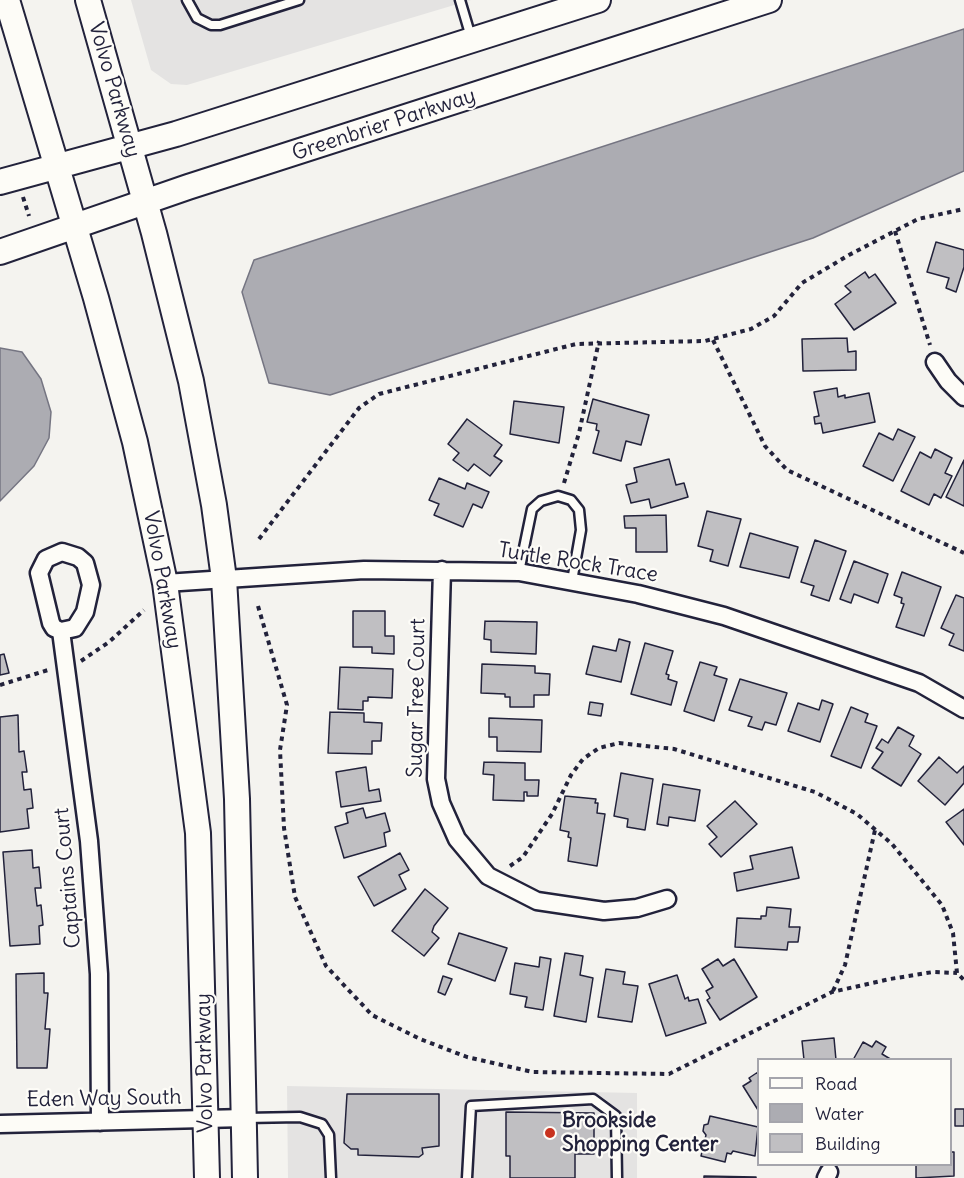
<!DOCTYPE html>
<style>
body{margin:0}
#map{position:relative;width:964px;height:1178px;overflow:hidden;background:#f4f3ef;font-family:Delius,sans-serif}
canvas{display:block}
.legend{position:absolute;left:757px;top:1058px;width:195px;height:108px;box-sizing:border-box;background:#fdfcf7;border:2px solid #a5a5ac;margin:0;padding:8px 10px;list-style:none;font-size:18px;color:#22223b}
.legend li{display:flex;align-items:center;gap:12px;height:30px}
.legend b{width:30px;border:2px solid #a5a5ac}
</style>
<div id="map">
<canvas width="964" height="1178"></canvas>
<ul class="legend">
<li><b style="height:8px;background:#fdfcf7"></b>Road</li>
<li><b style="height:16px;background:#acacb2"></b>Water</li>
<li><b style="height:16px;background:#c0bfc2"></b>Building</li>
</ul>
</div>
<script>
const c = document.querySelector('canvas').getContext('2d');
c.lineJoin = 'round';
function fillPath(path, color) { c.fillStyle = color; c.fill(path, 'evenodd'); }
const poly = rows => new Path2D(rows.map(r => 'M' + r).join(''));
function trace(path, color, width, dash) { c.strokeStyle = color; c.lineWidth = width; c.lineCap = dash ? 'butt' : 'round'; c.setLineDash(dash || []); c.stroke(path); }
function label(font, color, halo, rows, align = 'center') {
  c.font = font + ' Delius,sans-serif'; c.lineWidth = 4.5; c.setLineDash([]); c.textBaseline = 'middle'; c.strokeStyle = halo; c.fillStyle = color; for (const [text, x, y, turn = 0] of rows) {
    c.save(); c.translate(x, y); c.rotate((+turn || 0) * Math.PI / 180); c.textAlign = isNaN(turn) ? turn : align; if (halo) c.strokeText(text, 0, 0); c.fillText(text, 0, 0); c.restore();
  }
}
const built = poly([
 [131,0,471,0,187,85,171,84,151,70],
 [287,1086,637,1093,637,1178,288,1178]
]);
const water = poly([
 [964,29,964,171,813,238,330,395,269,383,242,292,254,260,964,29],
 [0,348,22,352,41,379,51,412,49,438,34,466,0,501,0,348]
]);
const building = poly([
 [936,242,964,250,964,267,956,292,946,288,949,278,927,272,936,242],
 [865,272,869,278,875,274,896,303,854,330,835,304,851,292,845,286,865,272],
 [847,338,848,352,856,351,856,370,803,371,802,339,847,338],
 [837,388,838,397,845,395,845,398,869,393,875,422,823,433,821,423,815,424,814,417,819,416,814,392,837,388],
 [593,399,649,415,641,445,626,441,621,461,593,453,599,431,596,430,597,424,587,422,593,399],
 [514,401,564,407,559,443,510,434,514,401],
 [467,419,502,445,494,456,502,461,490,476,474,464,468,471,453,460,459,453,448,444,467,419],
 [898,429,915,437,893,481,863,466,879,433,893,440,898,429],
 [935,449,952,458,945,473,952,476,941,498,934,494,929,505,901,491,920,452,931,458,935,449],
 [669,459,676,485,684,483,688,497,651,508,649,499,631,503,626,485,637,482,634,468,669,459],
 [964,460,964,506,946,497,964,460],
 [439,478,465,489,467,483,489,492,482,508,473,504,463,527,434,515,439,504,429,500,439,478],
 [707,511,741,519,728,566,710,561,713,550,698,546,707,511],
 [666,515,667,552,636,552,636,528,625,528,624,516,666,515],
 [750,533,798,547,789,578,740,567,750,533],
 [815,540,846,551,829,601,811,595,814,586,801,582,815,540],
 [854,561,888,574,878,603,854,594,851,603,840,599,854,561],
 [902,572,941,587,924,636,896,627,904,604,901,603,902,598,894,595,902,572],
 [956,595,964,598,964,651,949,645,954,634,941,628,956,595],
 [353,611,385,611,385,636,394,636,394,654,372,653,372,647,353,647,353,611],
 [485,621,537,622,536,654,491,652,491,640,484,639,485,621],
 [619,639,630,642,621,682,586,674,593,646,616,651,619,639],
 [645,643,673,651,666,674,669,675,668,679,677,682,671,705,631,694,645,643],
 [4,654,9,673,0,675,0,655,4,654],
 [700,662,717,667,714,675,727,679,714,721,684,711,700,662],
 [482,664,535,666,535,673,550,674,549,695,534,695,534,707,510,707,510,697,505,697,505,694,481,693,482,664],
 [340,667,393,669,392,698,368,697,368,701,363,701,363,710,338,709,340,667],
 [740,679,787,693,776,725,765,722,762,730,748,726,752,717,729,710,740,679],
 [822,700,833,704,820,742,788,731,798,703,819,710,822,700],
 [590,702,603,704,601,716,588,714,590,702],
 [851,707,868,714,865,722,877,726,861,768,831,756,851,707],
 [330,712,364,713,364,722,382,723,381,741,372,741,372,754,328,753,330,712],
 [18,715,19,752,24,751,27,772,22,772,24,790,31,789,33,808,27,809,29,828,0,832,0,717,18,715],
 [489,718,542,720,541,752,497,751,497,737,489,737,489,718],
 [898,727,914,736,909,746,921,754,901,786,872,768,883,752,876,748,882,739,888,743,898,727],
 [939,757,957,773,964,766,964,783,945,805,918,781,939,757],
 [484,762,525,763,525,780,539,780,538,796,527,796,527,792,524,792,524,801,493,800,494,775,483,774,484,762],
 [366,767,369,791,379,789,381,801,341,807,336,772,366,767],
 [621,773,653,779,645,830,627,827,628,819,614,816,621,773],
 [663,784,700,790,695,821,669,817,668,826,657,824,663,784],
 [565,796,596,799,595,803,598,803,597,813,605,814,597,866,568,861,571,838,568,837,569,832,560,830,565,796],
 [735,801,757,824,721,857,709,844,717,837,707,826,735,801],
 [363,808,366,818,385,813,390,831,384,833,386,846,344,858,335,827,348,823,346,813,363,808],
 [964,809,964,845,946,822,964,809],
 [792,847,799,878,737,891,734,873,753,869,750,856,792,847],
 [32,850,33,868,39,867,41,888,35,888,37,906,41,905,43,925,39,926,40,944,10,946,3,852,32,850],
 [400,853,409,870,399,875,406,889,374,906,358,877,400,853],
 [425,889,448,908,434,926,432,932,439,938,424,956,392,931,425,889],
 [767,907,791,909,789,927,800,927,798,942,788,942,787,950,735,947,737,918,761,919,761,916,766,916,767,907],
 [459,933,507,948,495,981,448,964,459,933],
 [565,953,583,956,580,975,593,978,586,1022,554,1016,565,953],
 [540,957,551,959,543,1010,525,1007,527,997,510,994,515,963,539,967,540,957],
 [718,959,723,966,734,959,757,997,720,1020,707,1000,710,998,706,991,713,987,702,969,718,959],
 [606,969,625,972,623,984,638,986,632,1022,598,1017,606,969],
 [44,973,44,993,48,993,45,1029,50,1029,47,1068,17,1068,16,974,44,973],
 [677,975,685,999,688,997,689,1001,698,999,706,1023,666,1036,649,984,677,975],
 [443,976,452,979,445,995,438,992,443,976],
 [834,1038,836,1060,804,1060,802,1041,834,1038],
 [876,1041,886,1047,882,1054,892,1060,853,1060,863,1042,872,1047,876,1041],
 [758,1072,758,1110,743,1086,751,1081,749,1078,758,1072],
 [347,1094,439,1094,439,1146,422,1148,423,1154,419,1157,358,1155,358,1149,351,1149,344,1143,347,1094],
 [955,1109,964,1109,964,1126,955,1126,955,1109],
 [506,1112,594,1113,594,1154,575,1154,575,1178,510,1178,510,1156,506,1156,506,1112],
 [710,1116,758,1127,755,1156,733,1151,731,1154,727,1153,725,1162,701,1156,706,1135,703,1131,704,1125,708,1124,710,1116],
 [950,1152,954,1152,954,1176,916,1178,916,1164,950,1164,950,1152],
 [704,1176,756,1177,756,1178,704,1178,704,1176]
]);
const path = poly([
 [23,197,29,216],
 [895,231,930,345],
 [713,340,765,446,787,470,964,553],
 [564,483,579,433,599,341],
 [259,539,359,408,379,394,576,344,705,341,751,329,774,316,802,283,849,255,918,219,964,209],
 [258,606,287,705,280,750,284,828,295,897,326,966,372,1015,420,1039,467,1057,533,1072,669,1074,832,992,890,979,933,972,957,973],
 [81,661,109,642,144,610],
 [0,685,48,670],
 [510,866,523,857,552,814,571,775,583,759,599,748,619,743,674,749,815,792,857,814,892,844,942,905,953,933,957,973,964,980],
 [833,991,845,965,875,830]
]);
const service = poly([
 [187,0,197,18,211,25,220,25,299,0],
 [460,0,471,37],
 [519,572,532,509,541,501,558,496,571,500,579,510,581,530,572,581],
 [245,1118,300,1117,322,1124,329,1135,331,1178],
 [467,1178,471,1106,593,1099,616,1116,617,1178]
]);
const minor = poly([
 [935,362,948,381,964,397],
 [442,570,436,779,441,803,457,839,488,876,537,901,604,911,637,908,667,899],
 [165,583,364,570,519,572,638,594,724,616,919,683,964,709],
 [61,631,75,628,85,612,91,585,85,563,78,557,62,552,46,559,39,573,51,623,54,628,61,631,89,841,99,974,100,1122],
 [0,1124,245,1118],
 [826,1178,829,1172]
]);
const secondary = poly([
 [7,0,96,298,135,442,165,583,198,833,207,1178],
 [88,0,154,233,191,381,214,505,224,579,237,799,245,1178],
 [0,182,176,134,598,0],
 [0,252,188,187,769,0]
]);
const markers = [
 [550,1133,6,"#c8321e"]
];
const streetNames = [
 ["Volvo Parkway",114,90,74],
 ["Greenbrier Parkway",384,125,-18],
 ["Turtle Rock Trace",578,563,9],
 ["Volvo Parkway",162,580,80],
 ["Sugar Tree Court",417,698,-89],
 ["Captains Court",68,878,-95],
 ["Volvo Parkway",205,1063,-91],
 ["Eden Way South",104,1099,-1]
];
const poiNames = [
 ["Brookside",562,1121],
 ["Shopping Center",562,1145]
];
fillPath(built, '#e4e3e2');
fillPath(water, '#acacb2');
trace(water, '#757582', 1.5);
fillPath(building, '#c0bfc2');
trace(building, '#22223b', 1.5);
trace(service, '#22223b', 13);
trace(minor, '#22223b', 21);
trace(secondary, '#22223b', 28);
trace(path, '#22223b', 4, [4.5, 4.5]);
trace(service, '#fdfcf7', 8);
trace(minor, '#fdfcf7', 16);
trace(secondary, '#fdfcf7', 24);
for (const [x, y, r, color] of markers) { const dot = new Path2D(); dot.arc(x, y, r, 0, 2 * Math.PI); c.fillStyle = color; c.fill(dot); trace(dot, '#fdfcf7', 2); }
label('21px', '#22223b', '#fdfcf7', streetNames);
label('bold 21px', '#22223b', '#fdfcf7', poiNames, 'left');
</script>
